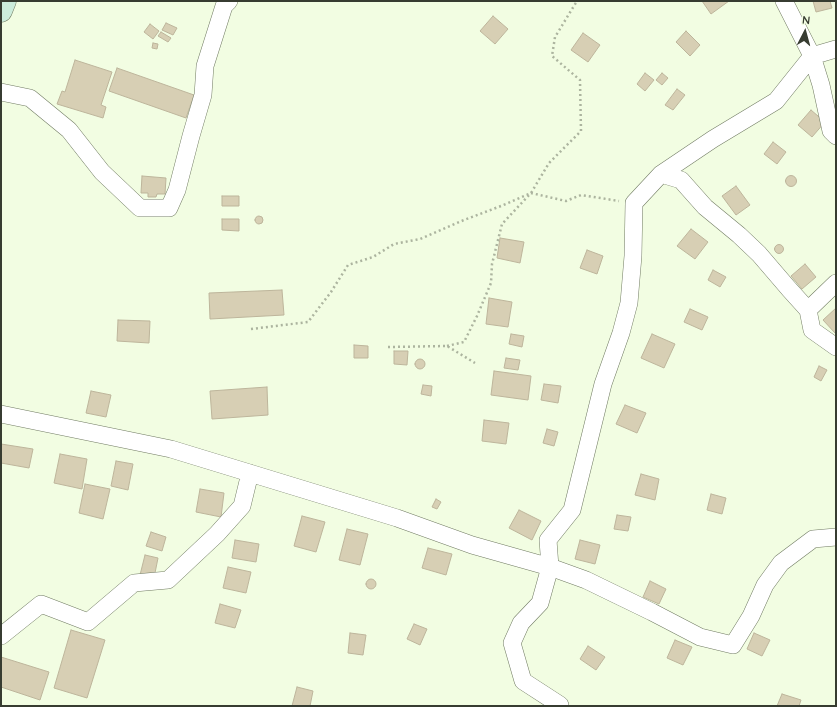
<!DOCTYPE html>
<style>
body{margin:0}
#map{position:relative;width:837px;height:707px;overflow:hidden;background:#f2fde2;font-family:Quicksand,sans-serif}
canvas{display:block}
.frame{position:absolute;inset:0;border:2px solid #373c31;pointer-events:none}
.north{position:absolute;left:785px;top:12px;width:40px;height:40px;-webkit-text-stroke:3px #f2fde2;paint-order:stroke;rotate:6deg;font-size:11px;font-weight:700;line-height:16px;text-align:center;color:#373c31}
.north::after{content:'';display:block;margin:auto;width:14px;height:18px;background:#373c31;clip-path:polygon(50% 0,100% 100%,50% 72%,0 100%)}
</style>
<div id="map">
<canvas width="837" height="707"></canvas>
<div class="frame"></div>
<div class="north">N</div>
</div>
<script>
const c = document.querySelector('canvas').getContext('2d');
c.lineJoin = 'round';
function fillPath(path, color) { c.fillStyle = color; c.fill(path, 'evenodd'); }
const poly = rows => new Path2D(rows.map(r => 'M' + r).join(''));
function trace(path, color, width, dash) { c.strokeStyle = color; c.lineWidth = width; c.lineCap = dash ? 'butt' : 'round'; c.setLineDash(dash || []); c.stroke(path); }
const building = poly([
 [702,1,729,1,711,14,702,1],
 [813,1,830,1,832,8,816,12,813,1],
 [493,16,508,29,495,44,480,31,493,16],
 [166,23,177,28,173,35,162,30,166,23],
 [150,24,159,31,153,39,144,32,150,24],
 [686,31,700,45,690,56,676,42,686,31],
 [161,32,171,38,168,42,158,36,161,32],
 [583,33,600,45,588,62,571,50,583,33],
 [153,43,158,44,157,49,152,48,153,43],
 [75,60,112,72,101,105,106,107,103,118,57,104,62,91,65,92,75,60],
 [117,68,194,95,186,118,109,91,117,68],
 [645,73,654,80,645,91,637,84,645,73],
 [662,73,668,78,662,85,656,80,662,73],
 [677,89,685,95,673,110,665,105,677,89],
 [811,110,825,122,812,137,798,125,811,110],
 [773,142,786,152,777,164,764,154,773,142],
 '785.5 181a5.5 5.5 0 1 1 11 0a5.5 5.5 0 1 1-11 0Z',
 [142,176,166,178,165,194,157,194,156,197,148,197,148,193,141,193,142,176],
 [736,186,750,205,736,215,722,196,736,186],
 [222,196,239,196,239,206,222,206,222,196],
 '255 220a4 4 0 1 1 8 0a4 4 0 1 1-8 0Z',
 [222,219,239,219,239,231,222,230,222,219],
 [691,229,708,242,695,259,677,246,691,229],
 [500,238,524,242,520,263,497,258,500,238],
 '774.5 249a4.5 4.5 0 1 1 9 0a4.5 4.5 0 1 1-9 0Z',
 [587,250,603,256,597,274,580,268,587,250],
 [805,264,816,277,802,289,791,276,805,264],
 [713,270,726,277,720,287,708,280,713,270],
 [282,290,284,315,210,319,209,293,282,290],
 [489,298,512,302,508,327,486,324,489,298],
 [836,308,836,332,835,333,823,320,836,308],
 [690,309,708,317,702,330,684,322,690,309],
 [118,320,150,321,149,343,117,341,118,320],
 [511,334,524,336,522,347,509,344,511,334],
 [652,334,675,344,664,368,641,358,652,334],
 [354,345,368,346,368,358,354,358,354,345],
 [394,351,408,351,407,365,394,364,394,351],
 [506,358,520,360,518,370,504,368,506,358],
 '415 364a5 5 0 1 1 10 0a5 5 0 1 1-10 0Z',
 [819,366,827,370,821,381,814,377,819,366],
 [494,371,531,376,528,400,491,395,494,371],
 [544,384,561,386,558,403,541,400,544,384],
 [423,385,432,386,431,396,421,394,423,385],
 [267,387,268,415,212,419,210,391,267,387],
 [91,391,111,395,106,417,86,413,91,391],
 [625,405,646,413,637,433,616,424,625,405],
 [484,420,509,423,506,444,482,441,484,420],
 [547,429,558,432,554,446,543,443,547,429],
 [1,444,33,449,29,468,1,463,1,444],
 [60,454,87,459,82,489,54,483,60,454],
 [116,461,133,464,128,490,111,486,116,461],
 [641,474,659,479,655,500,635,495,641,474],
 [85,484,110,489,103,519,79,513,85,484],
 [200,489,224,493,221,517,196,512,200,489],
 [711,494,726,498,722,514,707,510,711,494],
 [436,499,441,502,437,509,432,507,436,499],
 [519,510,541,521,532,540,509,528,519,510],
 [617,515,631,517,628,531,614,529,617,515],
 [302,516,325,522,316,552,294,546,302,516],
 [347,529,368,534,360,565,339,560,347,529],
 [151,532,166,537,162,551,146,546,151,532],
 [235,540,259,544,256,562,232,558,235,540],
 [580,540,600,545,595,564,575,559,580,540],
 [428,548,452,554,446,575,422,568,428,548],
 [145,555,158,558,154,578,140,575,145,555],
 [228,567,251,572,246,593,223,588,228,567],
 '366 584a5 5 0 1 1 10 0a5 5 0 1 1-10 0Z',
 [650,581,666,589,659,604,643,597,650,581],
 [220,604,241,610,235,628,215,623,220,604],
 [414,624,427,629,420,645,407,639,414,624],
 [71,630,105,640,87,698,54,688,71,630],
 [350,633,366,635,363,655,348,653,350,633],
 [754,633,770,640,762,656,747,649,754,633],
 [675,640,692,647,683,665,667,658,675,640],
 [588,646,605,657,596,670,580,659,588,646],
 [1,657,49,672,40,700,1,687,1,657],
 [297,687,313,691,310,706,292,706,297,687],
 [782,694,801,700,799,706,777,706,782,694]
]);
const path = poly([
 [251,329,308,322,331,292,348,265,373,257,394,244,420,239,464,220,501,206,531,193,549,163,581,131,580,80,552,56,555,37,577,1],
 [447,346,464,342,477,316,491,283,492,264,502,224,531,193,566,201,581,195,619,201],
 [388,347,447,346,475,363]
]);
const street = poly([
 [784,1,812,56,821,85,831,131,836,136],
 [1,92,30,98,69,130,102,172,140,208,169,208,177,190,191,136,203,95,205,66,224,6,229,1],
 [661,174,681,180,705,207,739,235,759,254,789,289,808,310,812,330,836,347],
 [808,310,836,283],
 [1,414,171,449,397,518,472,545,550,567,586,580,652,612,700,637,733,645,751,616,765,585,781,563,813,539,836,537],
 [1,636,41,604,88,622,134,583,168,580,217,534,242,506,250,473],
 [560,705,523,681,512,643,521,623,540,603,550,567,548,540,572,510,603,384,621,333,629,303,633,256,634,203,661,174,713,139,776,101,812,56,836,49]
]);
const secondary = poly([
 [1,11,5,1]
]);
fillPath(building, '#d7cfb4');
trace(building, '#bdb59b', 1);
trace(street, '#717b63', 18);
trace(secondary, '#717b63', 23);
trace(path, '#acb49f', 2.5, [2, 3]);
trace(street, '#fff', 17);
trace(secondary, '#ccecdb', 22);
</script>
